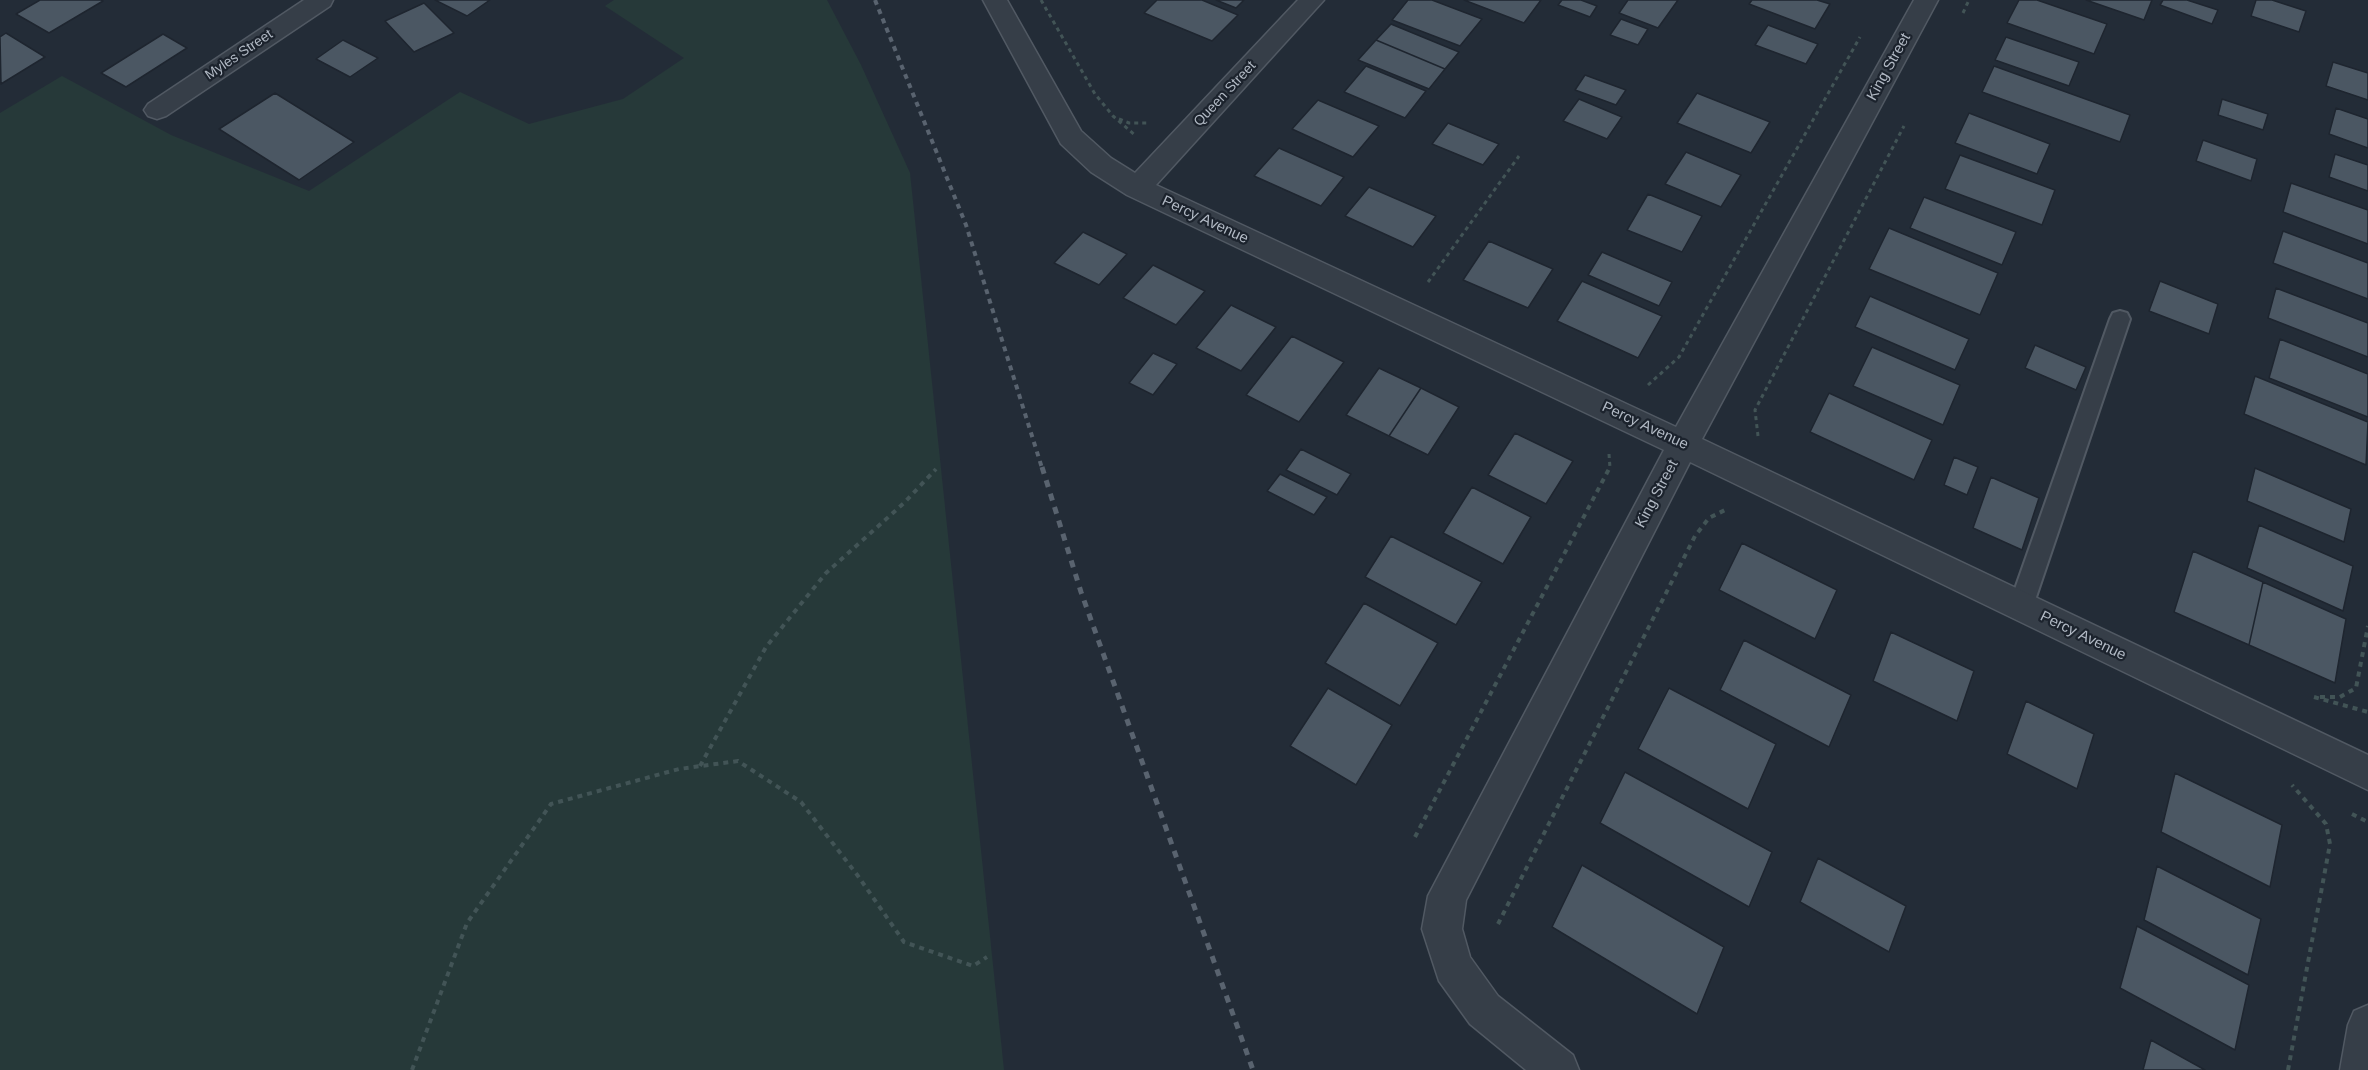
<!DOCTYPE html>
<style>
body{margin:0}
canvas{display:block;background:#232c37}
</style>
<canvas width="2368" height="1070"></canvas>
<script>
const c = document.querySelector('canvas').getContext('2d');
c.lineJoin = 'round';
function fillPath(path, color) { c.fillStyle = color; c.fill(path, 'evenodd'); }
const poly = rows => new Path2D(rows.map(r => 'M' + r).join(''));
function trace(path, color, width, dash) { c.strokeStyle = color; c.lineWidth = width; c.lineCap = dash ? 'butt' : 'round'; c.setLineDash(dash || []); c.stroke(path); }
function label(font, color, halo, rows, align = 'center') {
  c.font = font + ' Helvetica,sans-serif'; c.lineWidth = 4.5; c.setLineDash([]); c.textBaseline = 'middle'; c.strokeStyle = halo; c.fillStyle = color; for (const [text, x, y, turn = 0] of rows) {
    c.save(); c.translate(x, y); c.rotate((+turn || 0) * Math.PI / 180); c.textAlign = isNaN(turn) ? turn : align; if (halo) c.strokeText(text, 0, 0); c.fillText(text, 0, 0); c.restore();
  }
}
const green = poly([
 [614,0,827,0,861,65,910,173,1004,1070,0,1070,0,113,62,76,171,135,309,191,460,92,529,124,623,99,684,58,605,6]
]);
const building = poly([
 [40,0,101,0,103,1,49,33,16,14,40,0],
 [435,0,490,0,467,16,435,0],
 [1157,0,1202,0,1238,15,1212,41,1144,13,1157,0],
 [1216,0,1244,0,1236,8,1216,0],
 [1408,0,1432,0,1482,19,1460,46,1392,20,1408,0],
 [1464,0,1541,0,1524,23,1464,0],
 [1562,0,1581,0,1597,6,1590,17,1558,5,1562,0],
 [1628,0,1678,0,1658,28,1619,13,1628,0],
 [1752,0,1817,0,1830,4,1815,29,1749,4,1752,0],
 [2019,0,2037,0,2107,24,2094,54,2007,23,2019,0],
 [2086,0,2152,0,2144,20,2086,0],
 [2163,0,2187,0,2218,10,2212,24,2160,5,2163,0],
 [2256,0,2272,0,2306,11,2299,32,2251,16,2256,0],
 [424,3,454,33,414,52,385,21,424,3],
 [1621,19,1648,29,1638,45,1610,35,1621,19],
 [1391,24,1459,52,1445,69,1376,40,1391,24],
 [1768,25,1818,44,1806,64,1755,45,1768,25],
 [6,33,45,57,1,84,0,37,6,33],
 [163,34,187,48,126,87,101,73,163,34],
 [2006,37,2079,62,2069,86,1995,60,2006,37],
 [343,40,378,58,350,77,316,59,343,40],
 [1376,40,1445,69,1429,89,1358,60,1376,40],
 [2333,62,2368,73,2368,100,2326,86,2333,62],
 [1366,66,1426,91,1405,118,1344,92,1366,66],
 [1994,66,2130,115,2120,142,1982,92,1994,66],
 [1585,75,1626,90,1616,105,1575,90,1585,75],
 [275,93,354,142,299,180,219,129,275,93],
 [1697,93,1770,122,1751,153,1677,123,1697,93],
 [1579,99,1622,117,1607,139,1563,121,1579,99],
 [2222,99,2268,114,2263,130,2218,115,2222,99],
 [1318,100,1379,126,1353,157,1292,129,1318,100],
 [2336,108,2368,119,2368,148,2329,134,2336,108],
 [1969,113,2050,144,2037,174,1955,143,1969,113],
 [1448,123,1499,144,1483,165,1432,144,1448,123],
 [2203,140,2257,159,2251,181,2196,161,2203,140],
 [1279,148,1344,177,1321,206,1254,176,1279,148],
 [1686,152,1741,175,1721,207,1665,184,1686,152],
 [2335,154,2368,165,2368,191,2329,177,2335,154],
 [1960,155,2055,190,2042,225,1945,189,1960,155],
 [2291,183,2368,210,2368,244,2283,212,2291,183],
 [1369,187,1436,216,1413,247,1345,216,1369,187],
 [1648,194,1702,216,1682,252,1627,230,1648,194],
 [1924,197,2016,232,2002,265,1910,228,1924,197],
 [1889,228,1998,273,1980,315,1869,269,1889,228],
 [2283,231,2368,263,2368,299,2273,263,2283,231],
 [1083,232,1127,254,1099,285,1054,263,1083,232],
 [1489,241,1553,269,1528,308,1463,280,1489,241],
 [1602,252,1672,282,1659,306,1588,275,1602,252],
 [1153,265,1205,291,1176,325,1123,298,1153,265],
 [1582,281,1662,316,1638,358,1557,321,1582,281],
 [2160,281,2218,304,2209,334,2149,311,2160,281],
 [2276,288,2368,323,2368,357,2268,318,2276,288],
 [1870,296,1969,339,1955,370,1855,327,1870,296],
 [1231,305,1276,327,1241,371,1196,348,1231,305],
 [1292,336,1344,362,1299,422,1246,395,1292,336],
 [2280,339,2368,374,2368,417,2269,378,2280,339],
 [2035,345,2086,367,2076,390,2025,368,2035,345],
 [1872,347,1960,385,1943,425,1853,386,1872,347],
 [1153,353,1177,364,1153,395,1129,383,1153,353],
 [1379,368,1421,388,1389,436,1346,415,1379,368],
 [2255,376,2368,422,2366,465,2244,414,2255,376],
 [1421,388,1459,407,1428,455,1389,436,1421,388],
 [1829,393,1932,440,1914,480,1810,432,1829,393],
 [1515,433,1573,461,1546,504,1488,475,1515,433],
 [1301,449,1351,474,1337,495,1286,470,1301,449],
 [1954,457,1978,467,1967,495,1944,485,1954,457],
 [2255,468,2351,509,2344,542,2247,501,2255,468],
 [1280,474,1327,497,1314,515,1267,491,1280,474],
 [1991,477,2039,498,2022,550,1973,528,1991,477],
 [1472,487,1531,517,1503,564,1443,533,1472,487],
 [2259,525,2353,566,2343,611,2247,568,2259,525],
 [1391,536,1482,582,1456,625,1365,577,1391,536],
 [1742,543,1837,590,1815,639,1719,590,1742,543],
 [2193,551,2263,582,2249,645,2174,612,2193,551],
 [2263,582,2346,619,2335,683,2249,645,2263,582],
 [1364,603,1438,643,1400,706,1325,663,1364,603],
 [1891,632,1974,671,1957,721,1873,681,1891,632],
 [1744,640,1851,695,1829,747,1720,690,1744,640],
 [1328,688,1392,725,1356,785,1290,746,1328,688],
 [1669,688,1776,744,1748,809,1638,749,1669,688],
 [2026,701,2094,734,2077,789,2007,754,2026,701],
 [1625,772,1772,852,1749,907,1600,823,1625,772],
 [2175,773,2282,825,2270,887,2161,832,2175,773],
 [1818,858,1906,906,1889,952,1800,902,1818,858],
 [1582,865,1724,947,1697,1014,1552,927,1582,865],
 [2157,866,2261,919,2248,975,2144,920,2157,866],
 [2137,926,2249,985,2235,1050,2120,988,2137,926],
 [2151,1040,2205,1070,2143,1070,2151,1040]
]);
const pathFar1 = poly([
 [1041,0,1095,94,1113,116,1136,136],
 [1963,13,1969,0],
 [1119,119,1129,123,1147,123],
 [1428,282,1519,156],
 [1648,385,1679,357,1860,37],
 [1758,436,1755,410,1904,126],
 [1609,454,1610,468]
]);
const path = poly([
 [2314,697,2368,712],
 [2320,697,2340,697,2356,688,2368,626],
 [700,766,766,647,826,573,904,503,936,469],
 [2352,814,2368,822],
 [1415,837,1610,467],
 [1498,924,1695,536,1709,518,1727,509],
 [412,1070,467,923,551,804,679,769,738,761,801,802,858,876,904,942,973,966,987,957],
 [2288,1070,2330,844,2326,824,2292,785]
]);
const lane = poly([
 [2120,311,2127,313,2130,319,2033,606,2029,613,2021,616,2013,613,2009,606,2110,319,2113,313,2120,311]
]);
const street = poly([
 [304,0,333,0,330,6,166,116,157,119,148,116,144,110,148,104,304,0],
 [983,0,1007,0,1081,131,1111,158,1135,173,1298,0,1324,0,1156,185,1676,427,1914,0,1938,0,1702,439,2368,755,2368,790,1690,462,1466,900,1462,929,1470,957,1498,996,1573,1055,1579,1070,1526,1070,1470,1024,1439,981,1422,929,1428,896,1664,450,1127,195,1091,172,1061,144,983,0],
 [2368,1005,2368,1070,2340,1070,2348,1025,2354,1011,2368,1005]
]);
const railFar1 = poly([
 [875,0,966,225,1042,468]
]);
const rail = poly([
 [1042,467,1081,592,1253,1070]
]);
const farStreetnames = [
 ["Myles Street",239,55,-34],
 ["Queen Street",1225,94,-47]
];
const streetNames = [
 ["King Street",1889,67,-61],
 ["Percy Avenue",1205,220,25],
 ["Percy Avenue",1645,426,25],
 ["King Street",1657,494,-62],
 ["Percy Avenue",2083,636,26]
];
fillPath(green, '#263939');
fillPath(building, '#4b5763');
trace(building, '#1e252f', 1.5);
trace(lane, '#515963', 4);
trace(street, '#515963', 3);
trace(pathFar1, '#425456', 3, [4, 4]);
trace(path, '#425456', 4, [5, 5]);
fillPath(lane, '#363e48');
fillPath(street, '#363e48');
trace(railFar1, '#59636f', 4, [5, 5]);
trace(rail, '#59636f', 5, [7, 7]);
label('14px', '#b1b9c4', '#1c232d', farStreetnames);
label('15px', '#b1b9c4', '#1c232d', streetNames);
</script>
